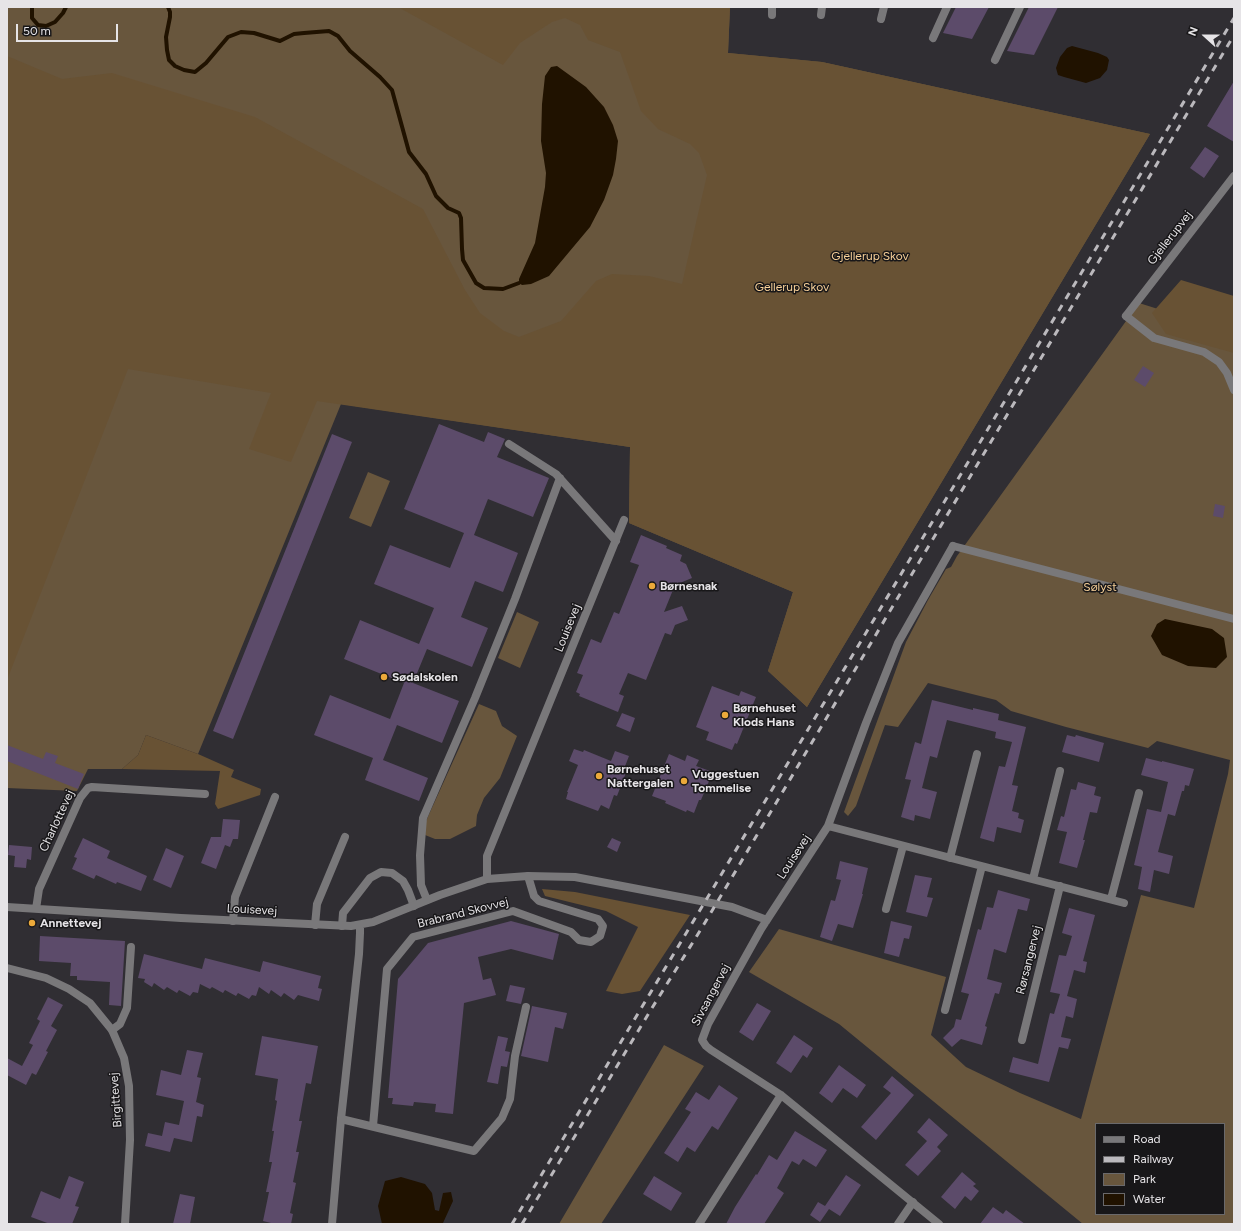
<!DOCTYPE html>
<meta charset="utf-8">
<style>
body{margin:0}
#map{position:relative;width:1241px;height:1231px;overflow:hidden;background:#302e33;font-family:Figtree,sans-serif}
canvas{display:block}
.frame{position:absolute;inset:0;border:8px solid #e6e4e7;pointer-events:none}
.legend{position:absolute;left:1095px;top:1123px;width:130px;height:92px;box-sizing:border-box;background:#181719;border:1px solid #6a696b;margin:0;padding:5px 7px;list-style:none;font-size:12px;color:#e6e4e7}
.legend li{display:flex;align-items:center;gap:8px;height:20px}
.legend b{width:20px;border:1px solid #6a696b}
.north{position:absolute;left:1185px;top:16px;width:40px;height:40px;-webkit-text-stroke:3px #181719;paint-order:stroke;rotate:291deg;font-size:11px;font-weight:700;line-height:16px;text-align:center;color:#e6e4e7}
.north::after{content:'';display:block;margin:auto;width:14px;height:18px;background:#e6e4e7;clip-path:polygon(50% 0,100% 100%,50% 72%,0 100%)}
.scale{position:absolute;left:16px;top:24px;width:102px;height:18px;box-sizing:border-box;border:2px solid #e6e4e7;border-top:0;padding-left:5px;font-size:12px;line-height:14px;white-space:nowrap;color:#e6e4e7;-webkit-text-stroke:3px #181719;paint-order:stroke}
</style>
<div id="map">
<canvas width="1241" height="1231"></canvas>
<div class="frame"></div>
<ul class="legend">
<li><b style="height:5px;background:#79787a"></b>Road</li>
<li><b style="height:5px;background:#bbb9bd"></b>Railway</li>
<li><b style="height:11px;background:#68563d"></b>Park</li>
<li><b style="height:11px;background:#201200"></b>Water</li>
</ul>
<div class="north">N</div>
<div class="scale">50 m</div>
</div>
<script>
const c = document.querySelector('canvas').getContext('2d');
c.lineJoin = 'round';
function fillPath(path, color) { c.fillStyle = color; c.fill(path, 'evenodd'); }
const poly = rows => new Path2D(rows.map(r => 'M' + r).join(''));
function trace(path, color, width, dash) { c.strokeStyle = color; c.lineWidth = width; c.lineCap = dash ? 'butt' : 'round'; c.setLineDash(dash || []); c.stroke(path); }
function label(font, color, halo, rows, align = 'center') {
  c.font = font + ' Figtree,sans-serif'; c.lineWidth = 3; c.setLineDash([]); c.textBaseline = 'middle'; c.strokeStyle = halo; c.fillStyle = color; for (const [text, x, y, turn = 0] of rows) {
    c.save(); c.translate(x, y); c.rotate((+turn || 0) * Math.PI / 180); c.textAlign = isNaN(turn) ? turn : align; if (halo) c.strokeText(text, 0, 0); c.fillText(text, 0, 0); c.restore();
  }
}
const green = poly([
 [7,7,730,7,728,53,822,62,1150,134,807,707,768,671,793,592,629,523,630,447,341,404,198,754,146,735,138,755,122,769,88,769,77,791,7,788],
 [1139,303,1234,333,1234,1224,1083,1224,839,1024,749,972,779,929,946,977,931,1035,966,1067,1020,1093,1081,1119,1141,895,1194,908,1228,774,1230,760,1157,741,1148,748,1066,727,1011,711,996,700,928,683,898,727,885,725,856,806,848,816,844,812,906,642,928,600,946,569,951,567,957,556],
 [1096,1124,1224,1124,1224,1214,1096,1214],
 [368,472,390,481,371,527,349,518],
 [517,612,539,622,520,668,498,658],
 [479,704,496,711,502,726,517,736,500,778,484,798,477,815,476,826,450,839,435,839,425,835,426,821],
 [664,1045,704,1066,601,1224,559,1224]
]);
const forest = poly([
 [398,7,730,7,728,53,822,62,1150,134,807,707,768,671,793,592,629,523,630,447,317,401,291,462,249,449,271,393,128,369,7,680,7,56,62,79,112,73,255,117,423,209,465,290,480,313,504,331,519,337,561,321,596,281,612,274,649,276,682,284,707,175,699,153,690,144,658,129,641,111,620,52,588,40,580,25,565,18,552,22,520,43,503,65],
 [1181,280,1234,296,1234,353,1166,334,1152,313],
 [146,735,198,754,234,770,231,777,261,789,260,795,218,809,215,804,220,771,122,769,138,755],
 [542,889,575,892,690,915,640,991,622,994,606,991,638,927,606,911,545,896]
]);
const water = poly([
 [1072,46,1098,53,1107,57,1109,60,1107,70,1100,78,1086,83,1064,77,1058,75,1056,68,1060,57,1067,48],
 [557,66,586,87,604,107,613,125,618,141,616,159,613,175,604,200,590,227,549,276,531,284,522,285,519,283,519,279,535,243,545,187,546,173,541,141,542,104,545,76,551,67],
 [1165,619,1212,629,1224,638,1227,657,1216,668,1188,666,1162,655,1151,636,1157,624],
 [401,1177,425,1184,432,1193,435,1210,439,1211,443,1193,451,1192,453,1201,443,1223,382,1224,378,1206,385,1181]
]);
const stream = poly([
 [32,7,32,18,38,25,46,26,55,22,63,13,66,7],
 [168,7,170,12,170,17,166,37,167,50,169,60,175,66,184,70,195,72,206,63,228,37,241,32,254,33,280,41,294,34,304,33,329,31,338,36,350,51,380,77,392,90,409,152,426,174,436,196,448,208,459,213,461,218,462,249,463,260,476,283,484,288,503,289,519,283]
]);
const building = poly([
 [956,7,989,7,972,39,943,33],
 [1029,7,1058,7,1034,55,1007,51],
 [1234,81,1234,142,1207,126],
 [1205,147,1219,156,1204,178,1190,168],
 [1143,366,1154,373,1145,387,1134,380],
 [439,424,484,442,488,432,505,439,497,457,549,478,533,517,488,499,474,535,518,553,503,592,475,581,461,617,488,628,472,667,427,649,413,683,459,701,442,743,397,725,383,760,428,778,419,801,365,780,373,758,314,735,330,695,390,719,404,683,344,659,360,620,419,644,434,608,374,584,390,545,450,568,464,533,404,509],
 [332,434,352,442,233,739,213,731],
 [1215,504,1225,506,1223,518,1213,516],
 [641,535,667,546,666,548,682,555,680,561,686,564,692,578,675,585,664,612,682,606,688,620,675,625,671,635,665,633,646,680,628,673,619,694,624,696,618,712,579,696,580,694,576,692,583,675,577,673,591,639,601,643,614,612,619,614,639,565,630,562],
 [712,686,739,696,741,691,756,697,737,744,735,743,732,750,706,740,709,732,696,727],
 [932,700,973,710,973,708,999,714,998,720,1026,727,1012,785,1018,786,1012,811,1019,813,1018,818,1024,820,1021,833,997,827,994,842,980,838,999,766,1005,767,1012,742,995,738,996,732,947,720,937,758,930,756,922,788,937,792,930,819,915,815,914,821,901,817,911,780,905,779,915,742,921,744],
 [622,713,635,718,630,732,616,726],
 [1067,735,1075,737,1076,735,1104,743,1099,762,1062,752],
 [7,745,43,759,46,752,58,756,55,763,84,774,78,789,7,761],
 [574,749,583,752,584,750,611,761,615,751,629,756,624,769,627,770,617,796,614,795,609,809,601,805,598,811,566,799,568,792,567,792,578,765,569,761],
 [669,754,685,761,687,755,699,760,696,766,710,771,709,773,712,774,701,800,699,800,694,813,687,810,686,812,665,803,666,801,652,796],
 [1146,758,1162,762,1162,761,1194,769,1189,786,1185,785,1184,791,1182,791,1175,816,1168,814,1158,852,1173,856,1169,874,1154,870,1150,892,1138,889,1142,867,1134,865,1147,809,1161,812,1168,782,1141,775],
 [1078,782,1096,787,1094,795,1101,797,1097,813,1090,812,1083,840,1085,840,1077,868,1059,863,1067,832,1057,830,1061,816,1064,817,1071,789,1076,790],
 [223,819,240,820,238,839,233,839,230,847,225,845,216,869,201,863,211,837,221,837],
 [83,838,110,851,107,858,147,876,141,891,117,882,116,884,96,875,94,879,72,869,77,858,74,857],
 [612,838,621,842,617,852,607,847],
 [9,845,32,847,31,860,27,859,26,868,14,867,15,856,8,855],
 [166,848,184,856,171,888,153,880],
 [840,861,868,868,862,894,863,894,853,928,838,924,832,941,820,937,831,900,835,901,841,880,836,879],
 [915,875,932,878,927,897,933,898,927,917,906,912],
 [998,890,1030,899,1027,911,1018,909,1006,953,994,949,987,979,1002,983,999,994,995,993,985,1026,987,1027,982,1045,961,1039,952,1047,943,1038,954,1027,956,1019,961,1020,969,994,961,992,978,929,981,930,987,907,993,908],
 [1069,908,1095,915,1083,961,1087,962,1085,973,1074,970,1067,996,1077,999,1073,1018,1066,1016,1061,1037,1071,1039,1068,1049,1059,1047,1049,1082,1009,1072,1013,1057,1038,1064,1050,1013,1054,1014,1060,994,1050,992,1059,955,1066,956,1072,936,1062,933],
 [511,921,559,934,553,960,511,949,478,957,483,980,491,978,496,995,464,1003,453,1114,435,1112,436,1104,414,1102,413,1106,392,1104,393,1098,388,1098,398,979,428,943],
 [891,921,912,926,909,939,904,938,899,957,884,953],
 [40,936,125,941,121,1006,109,1005,110,982,77,980,77,976,70,976,71,963,39,961],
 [144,954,202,969,205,958,260,972,263,961,321,976,318,988,322,989,319,1001,298,995,294,1000,284,993,281,997,271,990,269,994,259,987,256,996,252,995,249,999,238,993,236,996,225,990,223,993,212,987,210,989,200,984,198,993,193,992,190,996,179,990,177,993,167,987,164,990,154,983,152,987,144,982,145,979,138,978],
 [510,985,525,988,521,1004,506,1001],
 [48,997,63,1005,51,1026,57,1030,46,1051,48,1052,36,1075,32,1073,26,1085,7,1075,7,1058,22,1066,33,1045,29,1043,40,1021,37,1019],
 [757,1003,771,1011,753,1041,739,1032],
 [532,1006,567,1013,563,1029,555,1027,548,1062,521,1056],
 [794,1035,813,1048,807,1058,803,1055,791,1073,776,1063],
 [262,1036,318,1046,311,1084,306,1083,299,1121,302,1121,296,1152,299,1152,293,1182,296,1183,290,1213,293,1214,291,1224,275,1224,263,1221,269,1192,266,1192,272,1162,269,1162,274,1131,272,1131,277,1101,275,1100,278,1079,255,1075],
 [498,1036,508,1038,505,1051,510,1052,507,1067,501,1066,498,1084,487,1082],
 [187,1050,203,1053,197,1077,201,1078,196,1102,204,1105,202,1117,197,1116,192,1142,174,1138,170,1152,145,1146,148,1133,162,1136,165,1122,179,1125,184,1101,156,1095,161,1070,181,1075],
 [839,1065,866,1085,857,1098,843,1088,832,1103,819,1093],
 [892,1076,914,1095,876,1140,861,1127,891,1093,883,1087],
 [719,1085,738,1098,718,1130,712,1126,695,1152,687,1147,678,1162,664,1153,691,1112,685,1109,696,1092,709,1100],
 [929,1118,948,1135,937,1147,941,1151,918,1176,905,1165,927,1141,917,1132],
 [795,1131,827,1150,816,1167,803,1159,799,1165,792,1161,777,1188,784,1193,764,1224,726,1224,735,1207,756,1174,757,1175,769,1155,777,1160],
 [962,1172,976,1184,973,1186,979,1191,971,1201,965,1196,955,1209,941,1197],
 [846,1175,861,1185,840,1216,829,1209,820,1222,810,1215,818,1202,825,1206],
 [69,1176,84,1182,75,1206,79,1207,72,1224,50,1224,31,1217,41,1191,60,1199],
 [654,1176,682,1193,671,1211,643,1194],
 [180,1194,195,1197,190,1224,173,1224],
 [993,1207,1003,1214,1006,1210,1025,1224,980,1224]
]);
const service = poly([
 [1126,316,1154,338,1204,352,1219,362,1227,373,1234,390],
 [509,444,556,474,616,541],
 [953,546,1234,619],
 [427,900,421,885,420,855,423,818,475,698,515,599,560,478],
 [233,921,235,897,275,797],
 [315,925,317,904,345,837],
 [342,926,343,913,370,878,381,872,392,873,403,881,408,890,414,906],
 [112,1030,120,1024,127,1008,131,947],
 [341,1119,474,1151,502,1118,510,1099,515,1056,526,1007],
 [373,1126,387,969,413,937,513,911,571,932,579,940,591,942,600,936,603,926,598,919,539,901,534,896,528,876]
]);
const minor = poly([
 [772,15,772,7],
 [821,15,822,7],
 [881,19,884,7],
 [933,38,947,7],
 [995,60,1020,7],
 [1126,316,1234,176],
 [828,826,1124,903],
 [950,858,977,754],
 [487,879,487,856,624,520],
 [1033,879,1060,771],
 [1111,899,1139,793],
 [7,907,181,918,351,926,373,922,440,895,487,879,528,876,575,877,732,907,767,920],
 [36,909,39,889,80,798,88,788,92,787,205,794],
 [886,909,903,846],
 [7,968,46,978,69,989,90,1003,112,1030,124,1058,129,1086,130,1140,125,1224],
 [945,1010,982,866],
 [1022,1040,1060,886],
 [332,1224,341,1119,359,954,360,933,360,925],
 [699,1224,781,1095],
 [898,1224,913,1202],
 [939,1224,781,1095,711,1050,706,1046,702,1040,708,1024,761,929,828,826,866,723,898,643,953,546]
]);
const rail = poly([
 [512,1224,1234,18],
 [522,1224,652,1008,703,926,903,589,1234,35]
]);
const markers = [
 [652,586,4,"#eca93a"],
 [384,677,4,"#eca93a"],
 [725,715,4,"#eca93a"],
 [599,776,4,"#eca93a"],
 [684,781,4,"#eca93a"],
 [32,923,4,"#eca93a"]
];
const streetNames = [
 ["Gjellerupvej",1170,238,-52],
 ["Louisevej",568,628,-68],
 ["Charlottevej",57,821,-65],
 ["Louisevej",794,857,-57],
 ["Louisevej",252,910,3],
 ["Brabrand Skovvej",463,913,-14],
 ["Rørsangervej",1029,960,-76],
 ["Sivsangervej",711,995,-62],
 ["Birgittevej",116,1100,-94]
];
const parkNames = [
 ["Gjellerup Skov",870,256],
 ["Gellerup Skov",792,287],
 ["Sølyst",1100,587]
];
const poiNames = [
 ["Børnesnak",660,586],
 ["Sødalskolen",392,677],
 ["Børnehuset",733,708],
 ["Klods Hans",733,722],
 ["Børnehuset",607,769],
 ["Nattergalen",607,783],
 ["Vuggestuen",692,774],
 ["Tommelise",692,788],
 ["Annettevej",40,923]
];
fillPath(green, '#68563d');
fillPath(forest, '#685234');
fillPath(water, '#201200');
trace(stream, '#201200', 4);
fillPath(building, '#5c4b6a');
trace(service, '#79787a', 8);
trace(minor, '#79787a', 8);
trace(rail, '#bbb9bd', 3, [7, 7]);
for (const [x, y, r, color] of markers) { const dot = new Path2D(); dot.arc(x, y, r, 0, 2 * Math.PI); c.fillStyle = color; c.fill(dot); trace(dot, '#181719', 1.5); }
label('12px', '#e6e4e7', '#181719', streetNames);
label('12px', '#f8d199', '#181719', parkNames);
label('bold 12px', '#e6e4e7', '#181719', poiNames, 'left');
</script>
